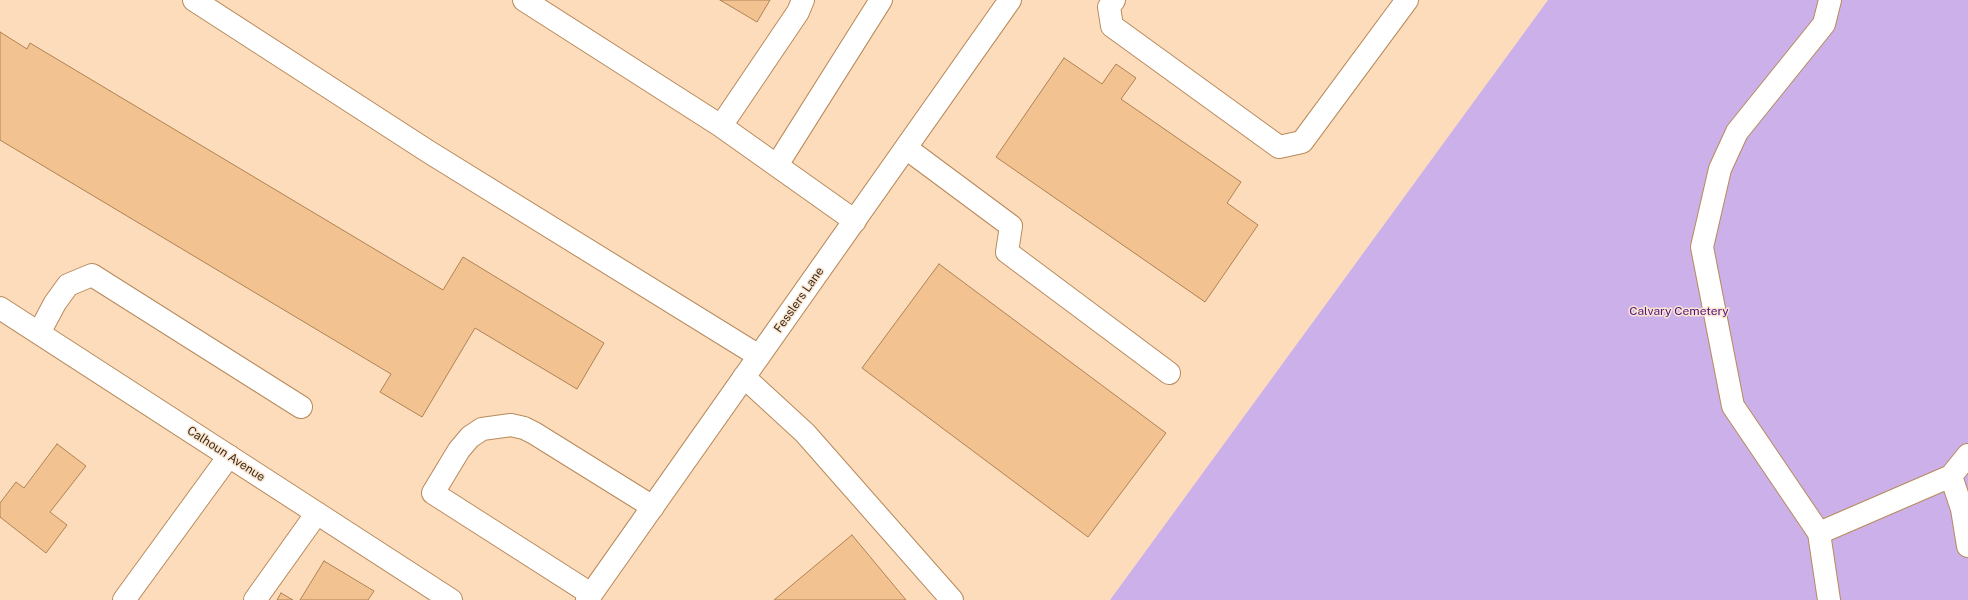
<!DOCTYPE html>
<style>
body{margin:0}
canvas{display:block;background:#f9e6d2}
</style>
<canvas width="1968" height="600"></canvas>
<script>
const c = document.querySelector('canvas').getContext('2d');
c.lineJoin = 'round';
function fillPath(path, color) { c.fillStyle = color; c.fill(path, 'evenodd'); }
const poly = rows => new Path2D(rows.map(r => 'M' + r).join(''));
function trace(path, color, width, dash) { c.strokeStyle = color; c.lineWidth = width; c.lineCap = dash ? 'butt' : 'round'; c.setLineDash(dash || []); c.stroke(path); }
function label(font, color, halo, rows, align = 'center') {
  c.font = font + ' "Public Sans",sans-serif'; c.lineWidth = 3; c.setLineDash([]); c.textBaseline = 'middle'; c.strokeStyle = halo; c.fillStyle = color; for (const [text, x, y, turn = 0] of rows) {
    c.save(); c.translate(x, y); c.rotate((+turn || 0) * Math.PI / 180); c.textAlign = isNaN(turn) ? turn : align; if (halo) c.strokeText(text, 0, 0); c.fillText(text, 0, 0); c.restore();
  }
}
const built = poly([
 [0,0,1548,0,1110,600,0,600]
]);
const green = poly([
 [1548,0,1968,0,1968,600,1110,600]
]);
const building = poly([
 [720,0,770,0,757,22,720,0],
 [0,32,27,49,30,43,443,290,463,257,604,343,577,389,475,328,422,417,380,392,391,374,0,140,0,32],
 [1064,58,1102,84,1116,64,1136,78,1121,99,1241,182,1227,203,1258,225,1205,302,996,157,1064,58],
 [939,264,1166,433,1088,537,862,368,939,264],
 [57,444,86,466,50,512,67,525,46,553,0,517,0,503,16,482,24,488,57,444],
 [852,535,906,600,774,600,852,535],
 [324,561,374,591,368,600,300,600,324,561],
 [281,593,293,600,277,600,281,593]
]);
const minor = poly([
 [194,0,429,152,759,356],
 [524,0,721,126,855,221],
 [1114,0,1109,7,1112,26,1279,147,1302,142,1407,0],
 [721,126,798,12,803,0],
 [906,148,1011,226,1007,252,1169,373],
 [777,165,881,0],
 [0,308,451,600],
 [39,333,55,303,68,285,92,275,301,407],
 [744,377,805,433,952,600],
 [1951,476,1962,509,1968,546],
 [1819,533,1951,476,1968,455],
 [591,594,433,493,459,450,470,437,482,429,511,425,524,428,534,433,653,507],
 [124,600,229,456],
 [255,600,317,513],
 [1829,600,1819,533,1733,406,1702,247,1720,169,1737,132,1824,24,1830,0]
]);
const major = poly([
 [587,600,1010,0]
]);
const streetNames = [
 ["Fesslers Lane",799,300,-55],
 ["Calhoun Avenue",226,454,33]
];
const parkNames = [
 ["Calvary Cemetery",1679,311]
];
fillPath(built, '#fddcbb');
fillPath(green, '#ccb0ea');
fillPath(building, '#f2c291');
trace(building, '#b08354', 1);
trace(minor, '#b78a5b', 24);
trace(major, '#b78a5b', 24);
trace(minor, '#fff', 22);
trace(major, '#fff', 22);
label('12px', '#3c2916', '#f9e6d2', streetNames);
label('12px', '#53117d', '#f9e6d2', parkNames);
</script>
